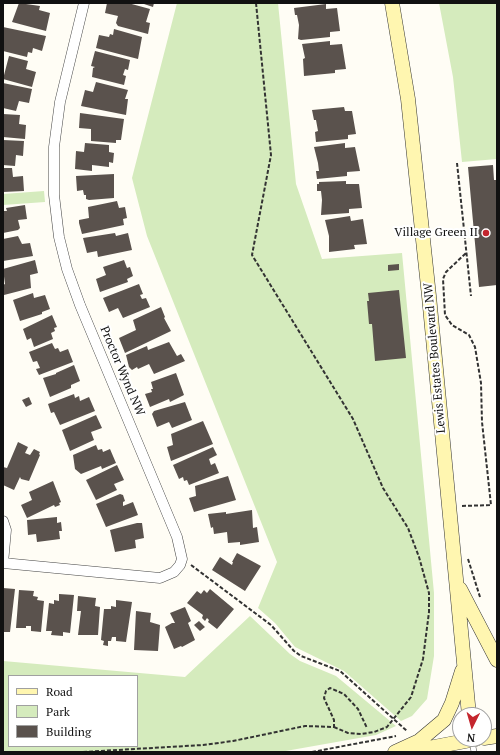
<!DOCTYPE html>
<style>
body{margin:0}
#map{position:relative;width:500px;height:755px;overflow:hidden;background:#fffdf5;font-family:"PT Serif",serif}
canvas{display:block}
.frame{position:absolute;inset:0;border:4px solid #111;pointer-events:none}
.legend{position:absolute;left:8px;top:675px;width:130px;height:72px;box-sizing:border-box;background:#fff;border:1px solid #a0a0a0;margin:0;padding:5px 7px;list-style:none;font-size:12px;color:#111}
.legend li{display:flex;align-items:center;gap:8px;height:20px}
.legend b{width:20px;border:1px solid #a0a0a0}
.north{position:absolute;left:452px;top:707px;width:40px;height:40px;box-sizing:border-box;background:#fff;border:1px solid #a0a0a0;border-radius:50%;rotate:185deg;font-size:11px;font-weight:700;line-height:16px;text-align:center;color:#111}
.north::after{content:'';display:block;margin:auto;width:14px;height:18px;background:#c4262e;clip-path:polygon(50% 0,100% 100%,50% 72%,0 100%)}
</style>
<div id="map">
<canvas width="500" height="755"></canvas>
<div class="frame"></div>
<ul class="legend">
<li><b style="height:5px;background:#fff6b0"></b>Road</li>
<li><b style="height:11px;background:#d5ebbd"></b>Park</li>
<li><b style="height:11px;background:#5a524d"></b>Building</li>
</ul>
<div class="north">N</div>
</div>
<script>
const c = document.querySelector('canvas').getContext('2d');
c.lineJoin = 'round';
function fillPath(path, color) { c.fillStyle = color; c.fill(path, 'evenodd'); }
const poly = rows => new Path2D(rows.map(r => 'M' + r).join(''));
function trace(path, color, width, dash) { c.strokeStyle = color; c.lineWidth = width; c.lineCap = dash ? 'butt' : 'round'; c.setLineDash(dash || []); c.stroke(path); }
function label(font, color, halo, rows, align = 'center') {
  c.font = font + ' "PT Serif",serif'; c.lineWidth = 4; c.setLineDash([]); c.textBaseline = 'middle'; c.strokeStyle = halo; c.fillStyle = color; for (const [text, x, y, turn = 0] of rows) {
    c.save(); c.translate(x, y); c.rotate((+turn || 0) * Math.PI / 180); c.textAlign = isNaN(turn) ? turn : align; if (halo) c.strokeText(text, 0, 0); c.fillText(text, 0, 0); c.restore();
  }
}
const green = poly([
 [177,3,278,3,296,184,322,259,402,253,434,593,434,656,427,699,412,716,401,721,344,671,295,647,275,623,258,608,277,562,147,236,132,178],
 [439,3,497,3,497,159,462,162,453,77],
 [44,191,45,202,3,205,3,194],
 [250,616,290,654,300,661,336,676,396,726,376,735,280,752,3,752,3,661,185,677],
 [9,676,137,676,137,746,9,746]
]);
const building = poly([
 [19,3,40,6,39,10,50,13,46,31,12,22],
 [107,3,128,3,150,9,146,22,150,23,148,34,118,26,116,23,118,16,105,13],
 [141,3,154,3,153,7],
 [326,4,326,9,337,8,340,31,330,32,330,37,301,40,298,39,299,25,297,15,295,15,294,8],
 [3,27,46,36,42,51,33,48,32,53,28,52,27,57,3,51],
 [114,29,142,37,138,59,96,48,99,35,109,37,110,34,113,35],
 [330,41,330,45,342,44,346,69,335,70,335,73,304,76,303,59,305,58,302,44],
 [95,51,130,60,128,70,125,69,123,75,126,76,124,85,92,77,93,68,95,67,91,66],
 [9,56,28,61,26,69,36,72,32,87,3,79],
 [96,82,128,90,125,99,128,99,126,115,81,106,85,90,93,92],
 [3,83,32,89,29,103,19,101,16,111,3,108],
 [344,107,345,111,352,111,356,134,348,135,348,139,316,142,315,132,318,131,316,120,314,120,312,110],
 [80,113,124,119,121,140,116,140,116,143,91,141,91,129,79,128],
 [3,114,20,115,19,124,26,125,25,139,3,137],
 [3,140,24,141,23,156,16,155,15,166,3,165],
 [85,143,109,145,109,152,114,153,113,163,109,162,109,167,92,165,92,171,75,169,76,151,84,152],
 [345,143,345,148,355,147,360,171,347,172,347,176,317,179,316,171,319,171,318,163,314,147],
 [493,165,494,180,497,180,497,285,479,287,468,167],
 [3,168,12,168,13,177,23,176,24,191,3,192],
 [114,174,114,198,89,200,86,199,86,195,84,195,83,190,77,191,76,176],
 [346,181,346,184,359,184,362,208,349,209,349,213,321,215,322,200,321,191,317,191,317,184,319,184,319,182],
 [117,201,119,208,125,207,127,218,123,219,124,225,82,234,79,223,79,220,89,218,88,207],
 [25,205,27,219,18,220,20,228,18,230,3,233,3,211,7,211,6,208],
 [350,216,351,221,363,219,367,244,354,245,355,249,329,252,329,236,325,220],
 [115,233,116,236,128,233,132,250,98,257,97,251,87,253,83,238],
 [18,236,22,244,30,243,33,256,3,261,3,239],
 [35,260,38,273,30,275,31,288,4,295,3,285,5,284,3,269],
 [124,260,127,268,130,267,133,276,127,279,128,282,100,292,96,279,106,275,103,267],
 [399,264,399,270,388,271,388,265],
 [139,284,143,294,140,295,142,299,146,298,150,307,123,318,118,308,109,312,103,298],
 [399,290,406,358,375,361,372,324,369,324,367,301,369,301,368,293],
 [33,293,34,298,45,295,50,309,42,312,42,314,20,321,13,300],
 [161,307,165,317,164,318,171,331,125,353,119,338,136,330,133,320],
 [52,315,57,327,54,328,55,331,51,333,53,339,34,347,31,338,27,340,23,329],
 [169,342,177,356,181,354,185,361,154,374,149,364,138,369,137,367,132,370,129,367,126,355,147,346,148,350],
 [52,343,55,349,58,348,60,352,68,349,73,362,39,375,36,369,40,368,37,361,33,362,29,352],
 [74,365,80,381,71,385,71,388,50,397,43,378,56,374,56,373],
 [176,373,184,395,170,402,169,399,150,407,145,394,152,392,151,389,153,389,151,382],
 [74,394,75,398,79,396,80,401,89,397,95,411,60,425,54,412,51,413,48,404],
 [29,397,32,404,26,407,22,400],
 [185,402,192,420,172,428,169,422,157,427,152,414,154,411],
 [96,415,102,428,91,432,94,440,70,451,62,430],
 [203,421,213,444,171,461,167,447,173,445,171,434],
 [18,442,28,447,25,453,30,455,34,449,40,452,39,454,40,455,29,481,21,479,20,477,14,490,3,485,3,467,7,468],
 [96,445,98,450,102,449,103,452,110,449,116,463,102,469,101,466,81,474,75,469,73,455],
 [213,447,217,455,209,459,211,465,215,463,219,473,189,485,187,480,184,481,183,477,179,479,173,465],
 [117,465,124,480,114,484,117,490,96,500,86,480],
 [228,476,236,500,194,512,189,498,196,496,195,486],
 [53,481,61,502,59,503,60,505,55,507,54,505,27,518,21,505,32,500,29,492],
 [120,494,123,495,125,501,123,502,123,506,133,502,138,515,106,527,96,504],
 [252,510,253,528,257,527,259,542,240,545,240,542,228,543,227,532,214,534,213,527,211,528,208,514,226,512,226,514],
 [57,517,57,523,61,522,62,531,59,531,60,539,37,542,36,534,28,535,27,520],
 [137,523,142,523,144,538,135,540,136,548,115,552,110,530],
 [237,553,261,566,245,591,212,570,220,557,232,565,233,562,232,562],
 [3,588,15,589,10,632,3,632],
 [210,589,234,609,217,629,208,622,209,620,207,618,205,621,202,618,203,615,187,603,197,591,201,594,204,590,207,593],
 [19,590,34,591,33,596,38,597,37,600,44,601,41,632,31,631,31,626,26,626,26,628,16,628],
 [59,594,74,595,70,633,63,632,63,636,51,635,52,631,46,631,49,603,54,604,54,600,59,601],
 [78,596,96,598,95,606,100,607,98,635,78,635,81,611,77,611],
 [116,600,132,602,126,642,116,641,116,637,112,637,111,641,108,641,108,646,103,645,104,641,101,640,104,609,111,609,111,606,116,607],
 [185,607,191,621,188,623,195,640,182,647,181,646,174,649,165,627,172,623,175,623,170,613],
 [136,611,151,613,150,622,160,625,158,651,134,650],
 [199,621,205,627,200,631,194,625]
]);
const path = poly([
 [256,3,271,155,252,255,353,419,383,488,408,528,419,557,429,593,429,612,423,659,411,697,387,727,374,732,361,734,348,733,334,727],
 [457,163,471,296],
 [462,506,491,505,482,422,481,383,475,347,469,335,452,325,445,315,443,279,446,272,466,253],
 [468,559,480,597],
 [191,565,271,625,294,651,301,656,340,671,407,731],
 [83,752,203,745,233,741,305,726,334,727,334,720,324,698,326,691,330,688,344,694,358,709,367,728],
 [312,752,396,736]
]);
const lane = poly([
 [472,741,474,752]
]);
const street = poly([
 [3,521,6,530,3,563],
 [3,563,160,578,174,572,180,565,182,559,177,537,80,305,67,269,59,237,54,195,54,147,60,102,84,3]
]);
const secondary = poly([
 [392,3,408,99,429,296,469,715],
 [460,589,497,660],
 [484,738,497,736],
 [395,752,419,741,444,720,452,703,462,671],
 [408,752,476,739]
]);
const markers = [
 [486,233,4,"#c4262e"]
];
const poiNames = [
 ["Village Green II",478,233]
];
const streetNames = [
 ["Lewis Estates Boulevard NW",435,358,-95],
 ["Proctor Wynd NW",122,371,67]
];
fillPath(green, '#d5ebbd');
fillPath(building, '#5a524d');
trace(lane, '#444', 6);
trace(street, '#444', 11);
trace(secondary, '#333', 15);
trace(path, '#333', 2, [4, 2]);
trace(lane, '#fff', 5);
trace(street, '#fff', 10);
trace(secondary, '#fff6b0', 14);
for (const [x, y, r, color] of markers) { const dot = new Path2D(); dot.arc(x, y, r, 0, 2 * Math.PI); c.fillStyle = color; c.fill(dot); trace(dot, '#fff', 1.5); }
label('12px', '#111', '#fff', poiNames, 'right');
label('12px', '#111', '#fff', streetNames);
</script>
